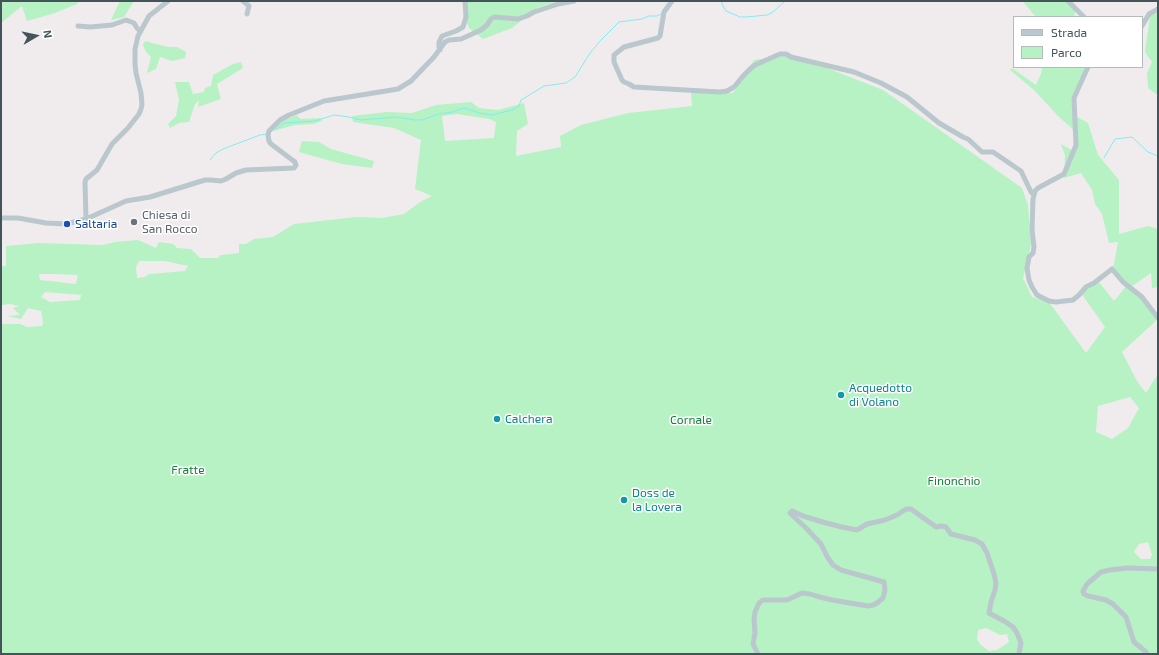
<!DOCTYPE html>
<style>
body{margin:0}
#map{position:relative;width:1159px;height:655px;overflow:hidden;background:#f0eced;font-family:"Exo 2",sans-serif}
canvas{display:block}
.frame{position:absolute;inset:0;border:2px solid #44545b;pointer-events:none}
.legend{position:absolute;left:1013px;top:16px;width:130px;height:52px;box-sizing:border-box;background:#fff;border:1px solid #b4bbbd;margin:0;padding:5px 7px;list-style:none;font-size:12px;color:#44545b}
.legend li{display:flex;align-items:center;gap:8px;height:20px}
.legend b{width:20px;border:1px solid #b4bbbd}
.north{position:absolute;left:16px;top:16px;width:40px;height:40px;-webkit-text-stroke:3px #fff;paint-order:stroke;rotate:81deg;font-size:11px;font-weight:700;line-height:16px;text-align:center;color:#44545b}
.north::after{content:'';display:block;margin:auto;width:14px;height:18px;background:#44545b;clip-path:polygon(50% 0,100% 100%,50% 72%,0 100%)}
</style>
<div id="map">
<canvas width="1159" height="655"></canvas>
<div class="frame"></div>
<ul class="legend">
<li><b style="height:5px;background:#bac7cd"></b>Strada</li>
<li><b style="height:11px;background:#b6f2c4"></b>Parco</li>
</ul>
<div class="north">N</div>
</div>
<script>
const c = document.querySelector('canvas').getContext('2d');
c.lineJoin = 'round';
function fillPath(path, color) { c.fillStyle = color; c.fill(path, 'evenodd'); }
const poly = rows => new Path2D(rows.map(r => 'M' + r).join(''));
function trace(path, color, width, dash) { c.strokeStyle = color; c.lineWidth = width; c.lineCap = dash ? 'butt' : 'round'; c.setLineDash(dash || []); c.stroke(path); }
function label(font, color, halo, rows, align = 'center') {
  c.font = font + ' "Exo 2",sans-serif'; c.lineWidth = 3; c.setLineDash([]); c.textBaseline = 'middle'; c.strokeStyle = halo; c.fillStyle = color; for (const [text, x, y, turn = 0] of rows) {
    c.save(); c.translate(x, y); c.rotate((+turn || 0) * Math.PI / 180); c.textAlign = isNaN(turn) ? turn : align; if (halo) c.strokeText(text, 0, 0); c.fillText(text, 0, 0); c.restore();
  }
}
const green = poly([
 [1,1,79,1,77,4,55,13,27,21,22,6,1,23],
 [120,1,134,1,124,17,111,20],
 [465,1,559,1,539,7,512,28,483,39,469,28,464,15],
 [1025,1,1067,1,1076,10,1074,17,1036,17,1024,3],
 [1158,12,1158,94,1156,94,1148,88,1147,73,1152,62,1145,52,1150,16],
 [145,41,168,47,177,47,186,52,185,58,172,61,160,57,156,69,147,73,151,57,146,52,143,45],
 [784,56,822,66,883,90,1022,188,1028,205,1031,245,1023,278,1032,297,1049,302,1086,353,1105,327,1081,293,1099,282,1114,301,1128,284,1113,269,1118,242,1109,243,1102,214,1095,204,1092,190,1081,173,1064,178,1065,155,1061,144,1075,152,1075,131,1059,117,1034,90,1010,70,1012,68,1036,85,1041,74,1042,67,1086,67,1072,99,1074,115,1088,123,1098,155,1119,180,1119,234,1148,226,1158,229,1158,287,1152,288,1151,273,1131,287,1158,319,1122,352,1137,381,1146,393,1158,374,1158,654,1,654,1,324,20,324,27,327,42,326,43,322,41,311,28,308,21,319,7,316,20,315,13,308,20,306,10,304,1,305,1,266,6,266,6,246,39,243,103,245,115,242,138,240,156,248,159,242,173,244,177,248,191,249,200,258,218,258,221,255,239,253,239,244,246,244,254,239,273,237,294,224,356,217,382,218,404,214,420,202,432,196,415,189,421,140,394,128,353,122,352,116,387,112,412,113,436,105,471,102,479,108,498,110,524,103,528,124,517,131,516,156,561,147,560,136,581,125,628,113,692,106,691,93,733,93,754,60],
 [457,114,489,119,496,122,494,138,445,141,442,116],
 [139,261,165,261,188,266,185,271,149,274,145,277,137,278,136,267],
 [39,274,53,274,78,275,76,284,40,280],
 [45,292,81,295,80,300,50,302,41,297],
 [1130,397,1139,408,1128,428,1112,439,1096,432,1098,406],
 [1148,542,1152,555,1150,559,1141,559,1134,552,1139,544],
 [986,628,1000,635,1007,634,1009,642,997,650,989,651,981,645,977,640,978,630],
 [241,62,243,68,217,84,221,99,198,107,199,100,195,104,189,122,179,123,170,128,168,124,176,116,179,100,175,82,189,82,193,94,204,92,205,88,211,86,213,75,233,64],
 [296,115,301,119,321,118,322,121,313,124,295,125,273,131,273,129,280,122],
 [302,141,319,142,331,149,374,161,372,168,342,164,299,152]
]);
const stream = poly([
 [721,1,724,8,726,11,740,17,746,17,767,15,773,12,785,1],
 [275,130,284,123,315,121,334,115,349,117,361,120,396,117,415,120,422,120,438,114,453,112,460,109,465,108,479,113,492,115,512,110,519,106,521,100,544,86,566,83,575,77,590,53,601,40,619,22,642,19,649,16,657,16,661,14],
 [1104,158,1115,139,1132,137,1148,152,1158,156],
 [210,160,216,153,223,149,231,146,260,135,266,134],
 [1157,222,1158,223]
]);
const minor = poly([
 [243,1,249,6,247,14],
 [672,1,664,12,660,36,658,38,624,47,614,55,614,62,622,80,624,82,629,84,634,87,720,92,727,91,734,87,744,75,750,69,755,65,780,54,786,54,791,57,854,72,881,83,907,97,939,123,963,137,968,139,982,152,993,152,1015,167,1021,171,1031,192,1034,195],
 [1068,1,1084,17],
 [78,26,90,27,112,25,126,20,134,23,137,28,140,31],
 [1142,26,1149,14,1158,9],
 [440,50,439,47,439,42,442,36,456,31,463,27,466,17,465,1],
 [1088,67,1074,98,1076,145,1069,162,1064,174,1038,188,1035,191,1033,199,1032,230,1034,247,1033,253,1029,257,1027,268,1029,280,1032,287,1037,295,1049,301,1056,302,1073,300,1079,295,1086,287,1094,283,1112,269,1123,282,1142,297,1158,318],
 [1,218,18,218,46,223,66,224,86,219,126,201,150,197,205,180,211,180,221,181,226,179,236,173,246,170,294,168,296,165,295,162,271,144,269,141,268,135,269,131,280,120,289,115,324,101,398,89,411,81,434,57,445,42,449,40,461,39,470,35,481,30,487,25,491,19,494,17,518,19,527,16,534,12,558,4,574,1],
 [86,219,85,182,86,179,97,170,112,144,128,128,139,114,141,109,142,105,141,93,136,73,135,64,135,49,138,36,149,16,168,1],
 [758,654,753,644,755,633,754,619,755,612,759,603,763,600,787,600,802,593,810,594,816,596,832,600,868,606,873,605,877,603,883,598,885,590,884,582,841,570,833,565,828,558,821,544,807,529,790,513,792,511,803,516,826,523,842,527,857,530,867,524,885,520,897,515,906,509,911,509,936,527,941,526,946,527,951,534,975,540,982,544,987,553,994,574,996,583,995,590,991,602,989,613,1004,621,1013,627,1017,633,1021,643,1019,654],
 [1147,654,1146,652,1134,642,1126,617,1113,604,1106,600,1093,597,1088,596,1084,594,1083,591,1087,584,1101,572,1110,570,1127,568,1158,569]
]);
const markers = [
 [134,222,4,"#6b7280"],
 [67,224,4,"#1a4fb4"],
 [841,395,4,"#0f9aa8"],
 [497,419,4,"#0f9aa8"],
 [624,500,4,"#0f9aa8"]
];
const worshipNames = [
 ["Chiesa di",142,215],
 ["San Rocco",142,229]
];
const transitNames = [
 ["Saltaria",75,224]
];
const cultureNames = [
 ["Acquedotto",849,388],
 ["di Volano",849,402],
 ["Calchera",505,419],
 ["Doss de",632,493],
 ["la Lovera",632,507]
];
const parkNames = [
 ["Cornale",691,420],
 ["Fratte",188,470],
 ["Finonchio",954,481]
];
fillPath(green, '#b6f2c4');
trace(stream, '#80ecf2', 1);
trace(minor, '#bac7cd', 5);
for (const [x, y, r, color] of markers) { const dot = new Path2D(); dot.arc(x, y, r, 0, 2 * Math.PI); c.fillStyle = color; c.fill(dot); trace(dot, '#fff', 1.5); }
label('12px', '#5b616d', '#fff', worshipNames, 'left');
label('12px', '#164399', '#fff', transitNames, 'left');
label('12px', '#0d838f', '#fff', cultureNames, 'left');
label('12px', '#108136', '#fff', parkNames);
</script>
